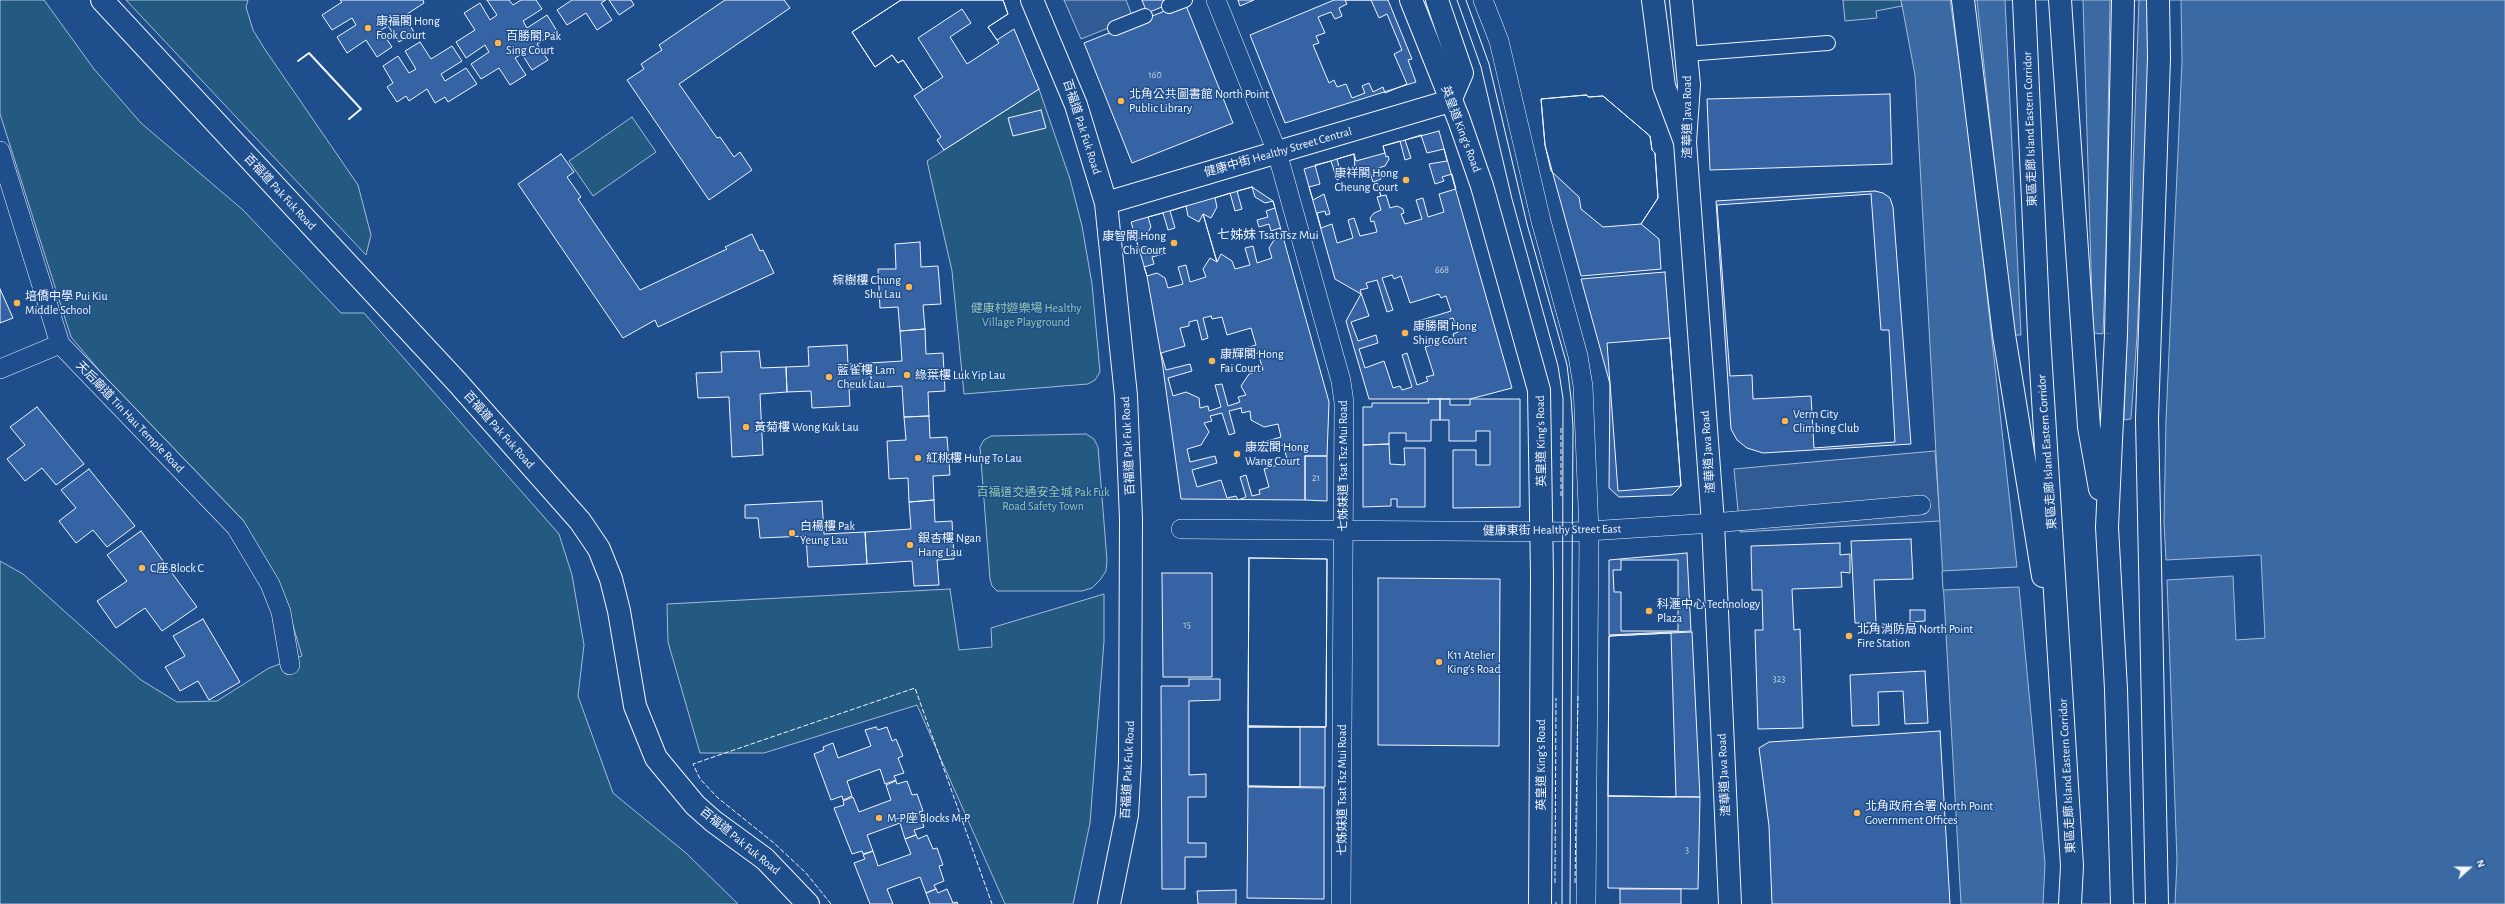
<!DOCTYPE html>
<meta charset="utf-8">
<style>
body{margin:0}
#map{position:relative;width:2505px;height:904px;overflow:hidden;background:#1f4e8c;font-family:"Alegreya Sans",sans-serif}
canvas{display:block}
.north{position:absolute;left:2449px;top:848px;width:40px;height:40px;-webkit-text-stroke:3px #1f4e8c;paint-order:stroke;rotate:69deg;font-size:11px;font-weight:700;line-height:16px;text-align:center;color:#f2f6ff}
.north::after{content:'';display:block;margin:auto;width:14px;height:18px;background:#f2f6ff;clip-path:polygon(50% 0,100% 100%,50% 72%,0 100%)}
</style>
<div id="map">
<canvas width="2505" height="904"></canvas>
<div class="north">N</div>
</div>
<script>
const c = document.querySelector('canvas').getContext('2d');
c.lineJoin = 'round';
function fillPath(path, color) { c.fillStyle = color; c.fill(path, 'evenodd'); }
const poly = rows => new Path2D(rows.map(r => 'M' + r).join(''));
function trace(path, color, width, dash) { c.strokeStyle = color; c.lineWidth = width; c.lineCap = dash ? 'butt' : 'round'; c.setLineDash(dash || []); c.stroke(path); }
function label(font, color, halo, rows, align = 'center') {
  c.font = font + ' "Alegreya Sans","Noto Sans TC",sans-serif'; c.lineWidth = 3; c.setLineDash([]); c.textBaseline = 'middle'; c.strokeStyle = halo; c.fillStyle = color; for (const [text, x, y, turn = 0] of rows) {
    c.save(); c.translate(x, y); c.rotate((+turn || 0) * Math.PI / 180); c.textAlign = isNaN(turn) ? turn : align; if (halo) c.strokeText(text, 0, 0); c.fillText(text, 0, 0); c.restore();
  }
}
const green = poly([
 [0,0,44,0,94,69,141,123,243,210,341,313,364,313,559,534,572,575,584,645,578,696,613,793,686,853,738,904,0,904,0,561,23,574,141,680,177,702,217,701,269,668,302,656,291,619,270,572,71,337,0,114,0,0],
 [126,0,248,0,246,7,253,30,264,48,358,185,371,235,366,255,126,0],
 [1843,0,1901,0,1902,6,1876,11,1877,18,1845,21,1843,0],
 [1039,89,1070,179,1082,226,1092,284,1100,372,1095,380,1088,384,964,394,952,271,927,161,1039,89],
 [632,117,656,152,593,196,569,161,632,117],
 [1086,434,1094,439,1098,447,1107,560,1106,571,1100,580,1092,588,1082,591,997,591,992,586,990,579,980,447,984,440,991,436,1086,434],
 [950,589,959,650,992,647,991,628,1104,594,1104,641,1090,823,1073,904,1005,904,917,705,764,753,700,753,668,642,667,604,950,589]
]);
const parking = poly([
 [1064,0,1126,0,1133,18,1081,39,1064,0],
 [1935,451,1940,521,1740,532,1734,469,1935,451]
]);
const water = poly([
 [1901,0,2505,0,2505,904,1961,904,1915,75,1901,0]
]);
const pier = poly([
 [1950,0,1977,0,2013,335,2021,335,2005,0,2083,0,2093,333,2103,334,2106,249,2110,0,2139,0,2124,420,2131,419,2137,336,2150,63,2147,0,2181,0,2182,61,2166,420,2164,522,2166,560,2261,555,2265,638,2236,640,2233,576,2167,580,2177,861,2175,904,2043,904,2045,863,2019,587,1943,590,1942,571,2017,567,1968,122,1950,0]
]);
const building = poly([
 [340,0,423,0,424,3,404,16,414,32,399,42,388,26,381,30,392,47,377,57,366,40,347,53,337,37,356,25,352,18,332,30,322,15,342,2,340,0],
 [487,0,509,0,513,5,521,0,536,0,542,9,523,21,527,28,547,15,557,31,537,44,548,60,532,70,522,54,515,58,526,75,510,85,499,68,481,79,471,64,489,52,485,45,466,58,456,42,475,30,464,13,480,3,490,20,497,15,487,0],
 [572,0,606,0,601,3,612,20,597,30,586,13,567,25,557,10,572,0],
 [609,0,631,0,634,5,619,15,609,0],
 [725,0,784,0,790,8,679,84,717,138,720,137,734,157,740,152,752,170,709,200,627,80,644,69,641,64,662,50,659,45,725,0],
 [901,0,1003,0,1008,14,988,27,997,40,1014,29,1039,89,944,150,937,140,941,137,914,96,923,90,903,60,898,63,892,55,875,67,852,32,901,0],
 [901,0,1003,0,1008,14,988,27,999,43,967,64,950,37,971,23,962,9,918,38,943,77,923,90,903,60,898,63,892,55,875,67,852,32,901,0],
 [1142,0,1179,0,1147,13,1142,0],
 [1238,0,1254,0,1240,6,1238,0],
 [1334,0,1388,0,1412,59,1408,60,1416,82,1285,123,1250,35,1334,0],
 [1345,0,1371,0,1379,18,1387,14,1402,50,1394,54,1407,84,1385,93,1383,87,1373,92,1369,83,1362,86,1365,93,1352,98,1346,84,1337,87,1334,80,1329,83,1313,45,1319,43,1316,36,1325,33,1318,17,1331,12,1335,19,1342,16,1339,8,1347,4,1345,0],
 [1185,3,1233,123,1132,163,1084,43,1185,3],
 [420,42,431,59,452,46,462,61,441,74,445,81,466,68,477,84,448,102,445,97,435,103,427,89,409,101,406,96,397,102,387,87,393,83,383,66,398,56,409,73,416,69,405,51,420,42],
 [1890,94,1892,164,1710,170,1707,99,1890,94],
 [1586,95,1589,97,1603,96,1650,136,1652,150,1655,153,1658,198,1641,224,1603,227,1581,209,1579,197,1551,171,1545,145,1541,99,1586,95],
 [1586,95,1589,97,1603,96,1650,136,1652,150,1655,153,1658,198,1641,224,1659,239,1661,269,1581,276,1545,145,1541,99,1586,95],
 [1041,110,1046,128,1013,136,1008,118,1041,110],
 [1439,131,1512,388,1470,399,1369,399,1346,321,1361,294,1335,279,1304,169,1354,154,1356,161,1385,153,1383,146,1439,131],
 [1421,135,1427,153,1444,149,1447,161,1429,164,1435,184,1444,181,1442,177,1452,174,1456,189,1439,194,1444,212,1428,217,1423,198,1416,200,1422,219,1405,224,1401,214,1404,213,1403,209,1397,206,1390,208,1386,195,1381,196,1376,181,1381,179,1378,168,1385,166,1389,159,1388,156,1386,157,1383,146,1400,141,1405,160,1411,158,1405,140,1421,135],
 [561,154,574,172,567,177,581,197,578,199,640,290,727,249,725,247,752,234,760,251,763,250,774,273,658,327,655,320,623,338,518,184,561,154],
 [1354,154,1355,169,1362,172,1369,170,1373,182,1376,181,1381,196,1377,197,1381,210,1374,213,1370,218,1371,222,1374,221,1377,232,1360,236,1354,218,1348,220,1353,238,1337,243,1332,224,1321,228,1317,213,1325,211,1326,215,1330,214,1324,194,1313,200,1309,187,1320,184,1315,165,1331,161,1337,180,1342,178,1337,159,1354,154],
 [1252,187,1255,197,1265,203,1273,201,1275,208,1266,211,1268,217,1257,220,1259,227,1269,224,1271,231,1280,228,1282,238,1274,240,1269,248,1272,258,1257,263,1253,246,1245,248,1250,265,1235,269,1232,261,1221,254,1217,262,1203,214,1211,218,1217,207,1215,198,1230,193,1235,211,1242,209,1237,191,1252,187],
 [1252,187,1273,201,1329,402,1327,456,1305,456,1305,500,1181,499,1162,361,1147,276,1131,222,1252,187],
 [1875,191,1883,193,1890,198,1893,207,1911,444,1763,453,1747,448,1737,440,1731,429,1716,201,1875,191],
 [1871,194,1881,330,1889,330,1895,442,1814,448,1811,396,1753,399,1752,375,1730,376,1717,205,1871,194],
 [1186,206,1188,216,1199,222,1203,214,1217,262,1210,258,1203,269,1206,277,1190,282,1186,265,1178,267,1183,284,1168,288,1165,278,1157,273,1147,276,1144,267,1154,264,1152,257,1163,254,1160,247,1149,250,1149,247,1139,250,1136,239,1145,237,1151,227,1148,217,1163,213,1168,230,1175,228,1170,211,1186,206],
 [920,242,921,267,938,266,941,304,923,305,925,329,900,331,898,307,880,308,878,269,896,269,895,244,920,242],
 [1665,272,1681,486,1672,495,1619,497,1609,488,1610,384,1581,279,1665,272],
 [1392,275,1394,279,1401,276,1410,303,1439,294,1441,298,1446,296,1451,311,1415,322,1418,329,1453,318,1458,332,1453,334,1454,338,1425,347,1434,375,1426,377,1428,381,1417,385,1407,353,1402,355,1412,387,1402,390,1400,386,1393,388,1384,361,1365,368,1359,349,1378,343,1376,335,1358,341,1351,322,1369,316,1360,290,1368,288,1366,283,1377,280,1387,312,1393,310,1382,278,1392,275],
 [0,289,13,318,0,323,0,289],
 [1211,316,1212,319,1222,317,1227,335,1251,328,1256,345,1232,352,1234,359,1258,353,1263,370,1249,374,1241,386,1246,395,1238,397,1240,402,1228,406,1222,384,1215,385,1221,407,1209,411,1208,406,1200,408,1199,398,1186,392,1173,396,1168,378,1192,371,1190,364,1166,370,1161,353,1185,346,1180,328,1189,326,1189,322,1197,320,1202,340,1208,338,1203,318,1211,316],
 [925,329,926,354,943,353,945,391,928,392,929,416,904,417,902,386,872,388,870,363,902,361,900,331,925,329],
 [1670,338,1681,486,1618,491,1607,343,1670,338],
 [847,345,848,364,870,363,872,388,849,389,850,406,812,408,811,391,787,392,786,367,809,366,808,347,847,345],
 [759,351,761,368,786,367,787,392,760,394,763,455,732,457,729,397,698,398,696,373,722,372,721,352,759,351],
 [1428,399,1440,399,1440,420,1431,420,1431,441,1406,441,1406,433,1389,433,1389,444,1363,445,1363,407,1372,407,1372,403,1429,403,1428,399],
 [1440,399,1450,399,1450,405,1470,405,1470,399,1520,399,1520,507,1453,508,1453,450,1476,450,1476,465,1490,465,1490,431,1476,431,1476,441,1449,441,1449,420,1440,420,1440,399],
 [37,407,84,464,56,485,42,468,25,481,7,459,25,445,10,427,37,407],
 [1241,408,1242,413,1250,411,1251,420,1264,427,1278,424,1281,437,1257,444,1259,452,1283,445,1288,462,1264,469,1269,487,1259,490,1260,494,1252,496,1246,475,1240,477,1246,497,1238,500,1236,496,1227,498,1221,480,1197,487,1192,470,1217,463,1215,456,1190,462,1187,449,1201,445,1209,432,1204,423,1212,421,1210,416,1222,413,1229,435,1235,433,1229,411,1241,408],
 [929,416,930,438,947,437,950,475,933,476,934,500,909,502,908,478,889,479,887,441,906,440,904,417,929,416],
 [1389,444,1390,464,1405,465,1404,448,1425,448,1425,507,1397,507,1397,499,1391,499,1391,506,1363,507,1363,445,1389,444],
 [1305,456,1327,456,1327,501,1305,500,1305,456],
 [89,469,135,526,107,547,93,530,76,543,59,521,76,508,61,490,89,469],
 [934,500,935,522,952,521,954,559,937,560,939,585,914,586,912,561,867,564,865,532,911,529,909,502,934,500],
 [822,501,824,534,865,532,867,564,808,567,806,536,760,538,758,518,745,518,745,505,822,501],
 [141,531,197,607,162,631,145,608,116,628,97,601,127,581,107,555,141,531],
 [1911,539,1913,579,1874,580,1876,623,1855,623,1851,541,1911,539],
 [1840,543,1840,555,1850,554,1850,573,1841,572,1842,587,1792,589,1794,630,1800,629,1803,728,1758,729,1755,630,1763,630,1762,590,1752,590,1751,546,1840,543],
 [1687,553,1691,631,1609,635,1609,560,1687,553],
 [1249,558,1327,559,1326,727,1248,726,1249,558],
 [1249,558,1327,559,1326,727,1248,726,1249,558],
 [1621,560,1678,560,1678,631,1621,631,1621,592,1614,592,1613,570,1621,570,1621,560],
 [1162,573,1212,573,1212,677,1163,677,1162,573],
 [1378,578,1500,579,1499,746,1378,745,1378,578],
 [1910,610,1925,610,1925,621,1910,622,1910,610],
 [203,619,240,682,209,700,198,681,180,691,165,667,185,656,173,636,203,619],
 [1692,632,1700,797,1608,796,1609,636,1692,632],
 [1671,633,1676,797,1608,796,1609,636,1671,633],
 [1925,671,1928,723,1905,724,1903,691,1878,692,1879,725,1852,726,1850,675,1925,671],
 [1189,679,1220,679,1220,700,1189,701,1189,775,1206,774,1206,797,1188,797,1188,843,1206,843,1206,857,1185,857,1185,889,1162,889,1161,686,1189,686,1189,679],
 [876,727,878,730,887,727,892,741,896,739,903,756,898,758,904,773,894,776,896,780,885,784,880,769,847,781,852,796,843,800,842,796,831,800,814,754,824,750,823,747,833,743,838,758,871,746,865,730,876,727],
 [1248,727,1300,727,1300,787,1248,786,1248,727],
 [1248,727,1325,727,1325,787,1248,786,1248,727],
 [1940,731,1950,904,1772,904,1769,826,1759,748,1769,742,1940,731],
 [896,781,897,784,907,781,912,795,917,794,923,811,919,812,924,827,914,830,916,835,905,839,900,823,867,835,873,851,863,854,862,851,852,854,834,808,844,805,843,801,853,797,859,812,891,800,886,785,896,781],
 [1248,787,1324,788,1324,899,1247,898,1248,787],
 [1608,796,1700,797,1698,889,1608,888,1608,796],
 [916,835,918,839,927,835,933,849,937,848,943,865,939,866,944,881,934,885,936,889,926,893,920,877,887,889,893,904,870,904,854,863,865,859,863,855,873,851,878,866,911,854,905,839,916,835],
 [936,889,938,893,947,889,953,903,957,902,958,904,930,904,926,893,936,889],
 [1620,889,1681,889,1681,904,1620,904,1620,889],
 [1236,890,1236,904,1198,904,1197,891,1236,890]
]);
const pedestrian = poly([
 [1169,6,1185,0],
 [1115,28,1145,16],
 [1686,54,1828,43]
]);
const minor = poly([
 [1216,0,1277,152,1341,381,1344,403,1341,904],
 [1483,0,1499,41,1541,221,1578,356,1583,386,1589,531,1586,904],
 [0,151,60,344,236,527,270,584,281,612,290,665],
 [0,369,60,344],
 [1181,529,1573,532,1713,523,1921,505]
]);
const tertiary = poly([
 [102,0,457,382,580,521,599,549,611,579,619,611,635,706,656,758,695,805,713,821,765,859,808,904],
 [1032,0,1076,105,1106,203,1126,396,1131,519,1130,762,1127,815,1109,904],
 [1106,203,1450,101]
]);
const secondary = poly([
 [1411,0,1459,120,1482,186,1539,390,1542,576,1540,904],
 [1681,0,1689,85,1685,142,1713,523,1730,904]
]);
const motorway = poly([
 [1437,0,1462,73,1450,101],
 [1653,0,1664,86,1685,142],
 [1963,0,2004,335,2043,576],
 [2024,0,2039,335,2072,866,2070,904],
 [2060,0,2089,427,2100,489],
 [2122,904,2116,689,2107,527,2116,334,2123,0],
 [2157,904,2147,419,2159,58,2158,0]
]);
const tram = poly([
 [1457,0,1481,67,1512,199,1558,366,1563,398,1562,904],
 [1466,0,1489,64,1527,224,1567,365,1571,398,1573,427,1570,904]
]);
const fence = poly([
 [1561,496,1561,428],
 [1555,883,1556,698],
 [1575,883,1578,694],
 [831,904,806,873,774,843,718,798,700,779,693,764,915,688,992,904],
 [1556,904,1556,902]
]);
const wall = poly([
 [298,61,309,53,361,109,349,119]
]);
const markers = [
 [368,28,4,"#ffb74d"],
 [498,43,4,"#ffb74d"],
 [1121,101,4,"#ffb74d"],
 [1406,180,4,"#ffb74d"],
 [1174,243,4,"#ffb74d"],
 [909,287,4,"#ffb74d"],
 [17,303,4,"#ffb74d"],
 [1405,333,4,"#ffb74d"],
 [1212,361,4,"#ffb74d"],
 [907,375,4,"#ffb74d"],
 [829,377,4,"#ffb74d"],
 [1785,421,4,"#ffb74d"],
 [746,427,4,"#ffb74d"],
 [1237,454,4,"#ffb74d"],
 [918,458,4,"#ffb74d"],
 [792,533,4,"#ffb74d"],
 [910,545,4,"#ffb74d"],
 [142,568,4,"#ffb74d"],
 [1649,611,4,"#ffb74d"],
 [1849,636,4,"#ffb74d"],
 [1439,662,4,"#ffb74d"],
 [1857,813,4,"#ffb74d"],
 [879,818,4,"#ffb74d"]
];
const numberNames = [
 ["160",1155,75],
 ["668",1442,270],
 ["21",1316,478],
 ["15",1187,625],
 ["323",1779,679],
 ["3",1687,850]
];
const poiNames = [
 ["康福閣 Hong",376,21],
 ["Fook Court",376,35],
 ["百勝閣 Pak",506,36],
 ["Sing Court",506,50],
 ["北角公共圖書館 North Point",1129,94],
 ["Public Library",1129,108],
 ["康祥閣 Hong",1398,173,"right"],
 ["Cheung Court",1398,187,"right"],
 ["康智閣 Hong",1166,236,"right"],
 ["Chi Court",1166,250,"right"],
 ["棕樹樓 Chung",901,280,"right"],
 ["Shu Lau",901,294,"right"],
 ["培僑中學 Pui Kiu",25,296],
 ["Middle School",25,310],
 ["康勝閣 Hong",1413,326],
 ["Shing Court",1413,340],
 ["康輝閣 Hong",1220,354],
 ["Fai Court",1220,368],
 ["藍雀樓 Lam",837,370],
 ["Cheuk Lau",837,384],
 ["綠葉樓 Luk Yip Lau",915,375],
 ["Verm City",1793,414],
 ["Climbing Club",1793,428],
 ["黃菊樓 Wong Kuk Lau",754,427],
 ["康宏閣 Hong",1245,447],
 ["Wang Court",1245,461],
 ["紅桃樓 Hung To Lau",926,458],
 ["白楊樓 Pak",800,526],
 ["Yeung Lau",800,540],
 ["銀杏樓 Ngan",918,538],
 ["Hang Lau",918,552],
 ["C座 Block C",150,568],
 ["科滙中心 Technology",1657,604],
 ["Plaza",1657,618],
 ["北角消防局 North Point",1857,629],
 ["Fire Station",1857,643],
 ["K11 Atelier",1447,655],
 ["King’s Road",1447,669],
 ["北角政府合署 North Point",1865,806],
 ["Government Offices",1865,820],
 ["M-P座 Blocks M-P",887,818]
];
const streetNames = [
 ["渣華道 Java Road",1687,117,-90],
 ["百福道 Pak Fuk Road",1082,127,72],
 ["英皇道 King's Road",1461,129,69],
 ["東區走廊 Island Eastern Corridor",2030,129,-92],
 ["健康中街 Healthy Street Central",1278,152,-16],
 ["百福道 Pak Fuk Road",280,192,47],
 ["天后廟道 Tin Hau Temple Road",130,417,46],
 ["百福道 Pak Fuk Road",499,430,48],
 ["英皇道 King's Road",1541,441,-91],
 ["百福道 Pak Fuk Road",1128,446,-93],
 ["渣華道 Java Road",1708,452,-94],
 ["東區走廊 Island Eastern Corridor",2047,452,-94],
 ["七姊妹道 Tsat Tsz Mui Road",1343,466,-90],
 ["健康東街 Healthy Street East",1552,530,-1],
 ["英皇道 King's Road",1541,765,-90],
 ["百福道 Pak Fuk Road",1128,770,-87],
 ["渣華道 Java Road",1724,775,-93],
 ["東區走廊 Island Eastern Corridor",2067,776,-93],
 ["七姊妹道 Tsat Tsz Mui Road",1342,790,-90],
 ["百福道 Pak Fuk Road",740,841,39]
];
const parkNames = [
 ["健康村遊樂場 Healthy",1026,308],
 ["Village Playground",1026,322],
 ["百福道交通安全城 Pak Fuk",1043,492],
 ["Road Safety Town",1043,506]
];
const neighbourhoodNames = [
 ["七姊妹 Tsat Tsz Mui",1268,235]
];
fillPath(green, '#245a82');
trace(green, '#a8bbd7', 1);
fillPath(parking, '#305b95');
trace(parking, '#a8bbd7', 1);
fillPath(water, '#3b69a3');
trace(water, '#a8bbd7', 1);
fillPath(pier, '#1f4e8c');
trace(pier, '#a8bbd7', 1);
fillPath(building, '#3563a3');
trace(building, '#f2f6ff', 1);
trace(pedestrian, '#f2f6ff', 16);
trace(minor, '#f2f6ff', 20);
trace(tertiary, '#f2f6ff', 24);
trace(secondary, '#f2f6ff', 24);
trace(motorway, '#f2f6ff', 24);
trace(pedestrian, '#1f4e8c', 14);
trace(minor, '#1f4e8c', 19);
trace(tertiary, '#1f4e8c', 22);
trace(secondary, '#1f4e8c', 22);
trace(motorway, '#1f4e8c', 22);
trace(tram, '#f2f6ff', 1);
trace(fence, '#f2f6ff', 1, [5, 2]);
trace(wall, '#f2f6ff', 2);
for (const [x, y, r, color] of markers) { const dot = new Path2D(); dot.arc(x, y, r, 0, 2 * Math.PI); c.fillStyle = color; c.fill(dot); trace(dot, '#1f4e8c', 1.5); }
label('10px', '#c3d1e8', null, numberNames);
label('12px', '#f2f6ff', '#1f4e8c', poiNames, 'left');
label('12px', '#f2f6ff', '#1f4e8c', streetNames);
label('12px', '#97c8a6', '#1f4e8c', parkNames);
label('13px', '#f2f6ff', '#1f4e8c', neighbourhoodNames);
</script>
